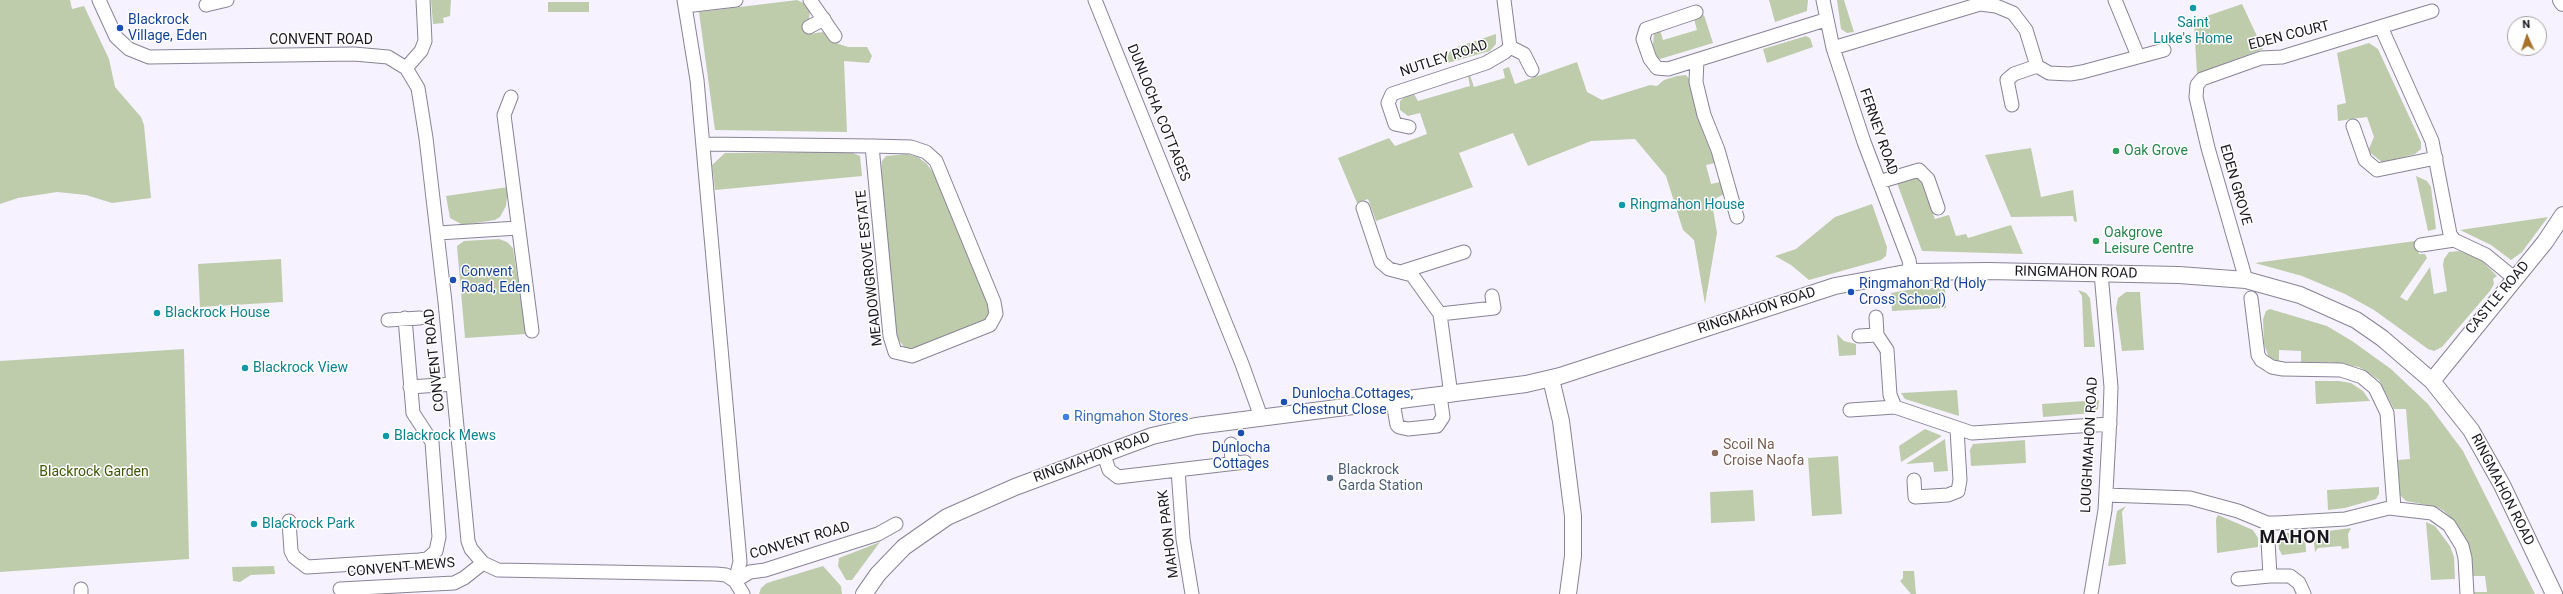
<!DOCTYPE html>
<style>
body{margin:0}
#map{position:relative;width:2563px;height:594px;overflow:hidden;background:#f6f2ff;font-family:Roboto,sans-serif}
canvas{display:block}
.north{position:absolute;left:2507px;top:16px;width:40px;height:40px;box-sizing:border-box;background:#fff;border:1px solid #a3a2a5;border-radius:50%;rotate:357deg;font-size:11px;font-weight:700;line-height:16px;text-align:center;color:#19161e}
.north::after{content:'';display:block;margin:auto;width:14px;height:18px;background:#a7742b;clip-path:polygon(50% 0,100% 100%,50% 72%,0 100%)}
</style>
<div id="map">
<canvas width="2563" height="594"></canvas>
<div class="north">N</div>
</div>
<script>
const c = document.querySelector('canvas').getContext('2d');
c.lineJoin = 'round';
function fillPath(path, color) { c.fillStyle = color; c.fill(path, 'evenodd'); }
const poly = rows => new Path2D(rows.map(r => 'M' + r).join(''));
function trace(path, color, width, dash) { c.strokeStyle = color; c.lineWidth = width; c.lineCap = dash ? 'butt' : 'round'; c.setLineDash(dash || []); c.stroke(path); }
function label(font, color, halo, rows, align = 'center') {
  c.font = font + ' Roboto,sans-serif'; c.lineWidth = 3; c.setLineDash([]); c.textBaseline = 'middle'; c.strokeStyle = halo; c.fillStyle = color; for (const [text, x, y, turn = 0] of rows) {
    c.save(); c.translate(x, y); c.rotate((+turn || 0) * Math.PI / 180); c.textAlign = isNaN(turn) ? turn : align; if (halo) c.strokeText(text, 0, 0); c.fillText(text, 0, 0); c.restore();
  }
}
const green = poly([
 [0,0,70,0,72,9,84,6,109,59,115,87,141,117,144,125,151,198,112,203,86,195,57,192,18,198,0,204],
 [431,0,451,0,450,16,443,18,444,23,433,24],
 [797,0,806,4,810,11,809,19,804,23,809,34,823,32,830,41,832,39,836,43,848,47,867,47,872,56,869,63,844,61,847,132,715,130,699,12],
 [1769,0,1808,0,1807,11,1775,22],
 [1837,0,1844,0,1854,32,1847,33,1841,29],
 [548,2,589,2,589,12,548,12],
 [2242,4,2263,49,2197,74,2194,24,2204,17],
 [1704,15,1713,43,1660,59,1657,57,1653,45,1654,32,1660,30,1663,40,1697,30,1694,19],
 [1496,34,1496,44,1490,51,1444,64,1451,49],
 [1806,36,1810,38,1813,47,1767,63,1763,49],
 [2369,43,2378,49,2421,142,2421,149,2415,154,2383,163,2368,151,2374,137,2367,117,2338,121,2337,105,2346,103,2337,53],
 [1577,62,1587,92,1602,100,1650,85,1657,86,1664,80,1677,76,1686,75,1690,80,1701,127,1715,163,1706,165,1711,184,1720,182,1724,194,1713,200,1712,203,1717,233,1705,304,1694,240,1683,230,1666,176,1635,139,1591,141,1528,166,1513,133,1459,153,1473,187,1376,221,1368,199,1357,203,1338,158,1389,138,1395,146,1427,134,1420,113,1408,116,1400,110,1400,101,1407,95,1414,94,1418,101,1470,86,1468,76,1470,75,1474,87,1505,78,1503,69,1509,67,1515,84],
 [2031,148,2041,197,2073,190,2077,222,2074,221,2073,216,2011,217,1985,155],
 [832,152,853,153,860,156,862,176,715,190,712,165,725,153],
 [907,154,918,157,927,164,936,177,986,296,989,308,989,315,985,320,918,348,905,348,897,338,881,172,882,161,886,156],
 [1916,175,1920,179,1935,219,1949,215,1956,236,1966,234,1968,238,2011,225,2023,254,1922,251,1897,183],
 [2416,176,2427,181,2431,187,2436,229,2428,231],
 [508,187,506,206,500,217,495,220,463,225,450,218,446,196],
 [1872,204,1887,247,1886,256,1881,260,1809,280,1791,265,1775,256,1796,249,1835,217],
 [2548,217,2522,252,2511,260,2491,245,2460,230],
 [499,239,507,242,513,248,526,334,465,338,457,246,464,241],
 [2415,241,2419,254,2425,254,2427,258,2400,297,2407,301,2430,267,2434,294,2447,291,2443,265,2444,259,2449,252,2459,251,2479,258,2497,276,2493,279,2494,284,2490,291,2442,347,2434,351,2428,349,2374,310,2345,294,2302,276,2255,263],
 [281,259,283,302,200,307,198,264],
 [1945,287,1946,308,1892,311,1891,293,1913,289],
 [2078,290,2086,293,2090,298,2095,347,2084,347,2082,296],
 [2126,292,2140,292,2144,350,2122,351,2116,308,2118,298],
 [2270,309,2327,326,2352,341,2391,369,2428,404,2463,451,2535,594,2473,594,2473,592,2487,592,2485,576,2473,576,2468,542,2456,523,2444,511,2437,507,2406,501,2400,495,2398,460,2410,459,2406,409,2394,409,2379,380,2359,367,2330,362,2301,363,2301,351,2279,350,2279,361,2269,358,2264,344,2263,319,2266,311],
 [1837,334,1844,341,1856,344,1856,355,1839,356],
 [184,349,189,559,0,572,0,361],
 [2315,381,2339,381,2351,383,2363,391,2370,401,2316,404],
 [1957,390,1959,416,1905,399,1901,393],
 [2099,400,2098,409,2092,413,2043,417,2042,404],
 [1925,429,1942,436,1901,462,1899,446],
 [1945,439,1948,471,1934,472,1933,462,1906,464],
 [2025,440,2026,463,1971,466,1970,450,1973,444],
 [1838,456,1842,514,1812,516,1808,458],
 [2379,487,2379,494,2376,499,2345,508,2328,510,2327,490],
 [1753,490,1755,521,1711,523,1710,492],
 [2126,506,2122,512,2126,564,2108,566,2117,511],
 [2218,515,2253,530,2258,538,2258,547,2217,553,2216,519],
 [2426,522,2435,526,2450,546,2454,557,2455,579,2431,580],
 [2351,528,2348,534,2349,548,2342,549,2341,546,2318,548,2315,552,2313,533],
 [2283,533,2305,533,2306,552,2282,555,2279,549,2278,539],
 [880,542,852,580,846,580,838,566,839,558],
 [274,566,275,574,251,575,240,582,233,581,232,567],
 [823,566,841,586,842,594,759,594,761,588,767,583],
 [1903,571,1914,571,1916,594,1911,594,1900,581,1903,578]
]);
const minor = poly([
 [99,0,116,37,129,49,149,57,354,54,388,57,406,68,418,88,426,138,445,302,468,541,471,549,483,563,498,570,716,574,726,575,735,581,743,594],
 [684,0,697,80,728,426,740,562,735,581],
 [810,0,835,36],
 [1095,0,1242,364,1261,417],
 [1823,0,1833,48,1864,142,1909,260,1911,272],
 [2115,0,2138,56],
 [206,5,227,0],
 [685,6,736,0],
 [1696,12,1646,29,1643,39,1650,59,1657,68,1668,69,1825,20],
 [809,27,824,19],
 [2381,27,2432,141,2450,234,2454,240],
 [1510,47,1524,54,1532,70],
 [1833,48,1980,4,1996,6,2013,13,2026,30,2037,66,2049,73,2070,74,2082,72,2164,50],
 [1697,60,1696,82,1704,115,1718,150,1737,217],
 [406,68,421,51,425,41,423,0],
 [511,97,504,115,532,331],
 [2012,105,2007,80,2014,74,2037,66],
 [2353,126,2365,160,2377,170,2436,158],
 [1409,127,1395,124,1388,103,1392,94,1486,63,1505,52,1510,47,1504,0],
 [703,144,872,146],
 [872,146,911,147,926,152,936,161,994,302,996,314,990,325,912,356,895,352,890,336,872,146],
 [1879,182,1919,170,1928,179,1938,208],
 [1363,208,1381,262,1389,269,1412,275,1440,314,1451,395],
 [438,233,518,228],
 [2421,245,2454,240,2486,255,2514,278],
 [1404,271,1464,252],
 [2246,280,2208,148,2196,97,2197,85,2202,79,2261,58,2282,57,2432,11],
 [2251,298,2258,355,2261,360,2272,367,2283,369,2341,370,2362,377,2375,388,2387,413,2394,508],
 [1440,314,1494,308,1492,296],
 [388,320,420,318],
 [1859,336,1877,335],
 [410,387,453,384],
 [1393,402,1397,425,1399,427,1408,429,1437,426,1443,417,1440,396],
 [1895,407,1972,433,2110,424],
 [1850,410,1895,407,1890,395,1887,350,1877,335,1876,317],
 [1231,444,1232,463],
 [1103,452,1109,470,1118,477,1245,462],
 [1178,470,1183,539,1192,594],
 [1914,480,1915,497,1948,495,1958,491,1960,480,1957,429],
 [2106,495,2190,498,2238,511,2267,523,2277,523,2345,519,2389,508,2432,513,2449,525,2462,546,2465,558,2467,594],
 [289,521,291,551,294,557,307,567,419,560,427,559,436,551,439,537,432,442,413,413,405,318],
 [2267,523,2270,576,2290,576,2299,583,2304,594],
 [2238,579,2270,576],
 [735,581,750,572,765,570,878,534,896,524],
 [81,589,81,594],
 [340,589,454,583,464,578,483,563],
 [2091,594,2105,510,2110,417,2111,387,2101,273]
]);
const tertiary = poly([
 [2561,0,2563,3],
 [1551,379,1561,421,1573,516,1573,556,1568,594],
 [2432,381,2545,242,2563,215],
 [864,594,878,574,904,547,947,517,1015,487,1152,436,1196,426,1526,384,1560,376,1835,286,1911,272,1988,271,2179,275,2246,280,2300,295,2356,320,2382,338,2432,381,2471,430,2502,485,2554,594]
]);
const markers = [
 [2193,8,4,"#0f9aa8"],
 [120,28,4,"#1a4fb4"],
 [2116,151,4,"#2e9e5b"],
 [1622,205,4,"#0f9aa8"],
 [2096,241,4,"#2e9e5b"],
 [453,280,4,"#1a4fb4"],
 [1851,292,4,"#1a4fb4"],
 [157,313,4,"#0f9aa8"],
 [245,368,4,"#0f9aa8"],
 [1284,402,4,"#1a4fb4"],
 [1066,417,4,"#3f7fe0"],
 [1241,433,4,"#1a4fb4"],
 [386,436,4,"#0f9aa8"],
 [1715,453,4,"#8d6e63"],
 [1330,478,4,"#5c6f8a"],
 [254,524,4,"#0f9aa8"]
];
const transitNames = [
 ["Blackrock",128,20],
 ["Village, Eden",128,36],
 ["Convent",461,272],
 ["Road, Eden",461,288],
 ["Ringmahon Rd (Holy",1859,284],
 ["Cross School)",1859,300],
 ["Dunlocha Cottages,",1292,394],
 ["Chestnut Close",1292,410],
 ["Dunlocha",1241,448,"center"],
 ["Cottages",1241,464,"center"]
];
const cultureNames = [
 ["Saint",2193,23,"center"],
 ["Luke's Home",2193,39,"center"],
 ["Ringmahon House",1630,205],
 ["Blackrock House",165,313],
 ["Blackrock View",253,368],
 ["Blackrock Mews",394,436],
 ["Blackrock Park",262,524]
];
const streetNames = [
 ["EDEN COURT",2289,36,-14],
 ["CONVENT ROAD",321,40],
 ["NUTLEY ROAD",1444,59,-18],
 ["DUNLOCHA COTTAGES",1158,113,68],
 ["FERNEY ROAD",1878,132,71],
 ["EDEN GROVE",2235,185,74],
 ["MEADOWGROVE ESTATE",870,268,-96],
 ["RINGMAHON ROAD",2076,273,1],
 ["CASTLE ROAD",2498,298,-50],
 ["RINGMAHON ROAD",1757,311,-18],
 ["CONVENT ROAD",435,360,-96],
 ["LOUGHMAHON ROAD",2090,445,-87],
 ["RINGMAHON ROAD",1092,458,-20],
 ["RINGMAHON ROAD",2502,490,63],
 ["MAHON PARK",1169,534,-97],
 ["CONVENT ROAD",800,541,-16],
 ["CONVENT MEWS",401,568,-5]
];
const leisureNames = [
 ["Oak Grove",2124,151],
 ["Oakgrove",2104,233],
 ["Leisure Centre",2104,249]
];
const shopNames = [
 ["Ringmahon Stores",1074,417]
];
const educationNames = [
 ["Scoil Na",1723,445],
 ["Croise Naofa",1723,461]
];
const serviceNames = [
 ["Blackrock",1338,470],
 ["Garda Station",1338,486]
];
const parkNames = [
 ["Blackrock Garden",94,472]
];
const districtNames = [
 ["MAHON",2295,538]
];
fillPath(green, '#beccac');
trace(minor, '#888396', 15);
trace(tertiary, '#888396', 18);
trace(minor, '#fff', 13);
trace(tertiary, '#fff', 16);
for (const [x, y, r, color] of markers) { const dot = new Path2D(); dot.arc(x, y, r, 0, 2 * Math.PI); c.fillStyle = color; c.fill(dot); trace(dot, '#fff', 1.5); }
label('14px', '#164399', '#fff', transitNames, 'left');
label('14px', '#0d838f', '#fff', cultureNames, 'left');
label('14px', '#19161e', '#fff', streetNames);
label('14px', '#27864d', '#fff', leisureNames, 'left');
label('14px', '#366cbe', '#fff', shopNames, 'left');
label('14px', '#785e54', '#fff', educationNames, 'left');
label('14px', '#4e5e75', '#fff', serviceNames, 'left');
label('14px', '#3c5700', '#fff', parkNames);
c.letterSpacing = '1px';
label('bold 18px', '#19161e', '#fff', districtNames);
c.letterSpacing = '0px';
</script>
